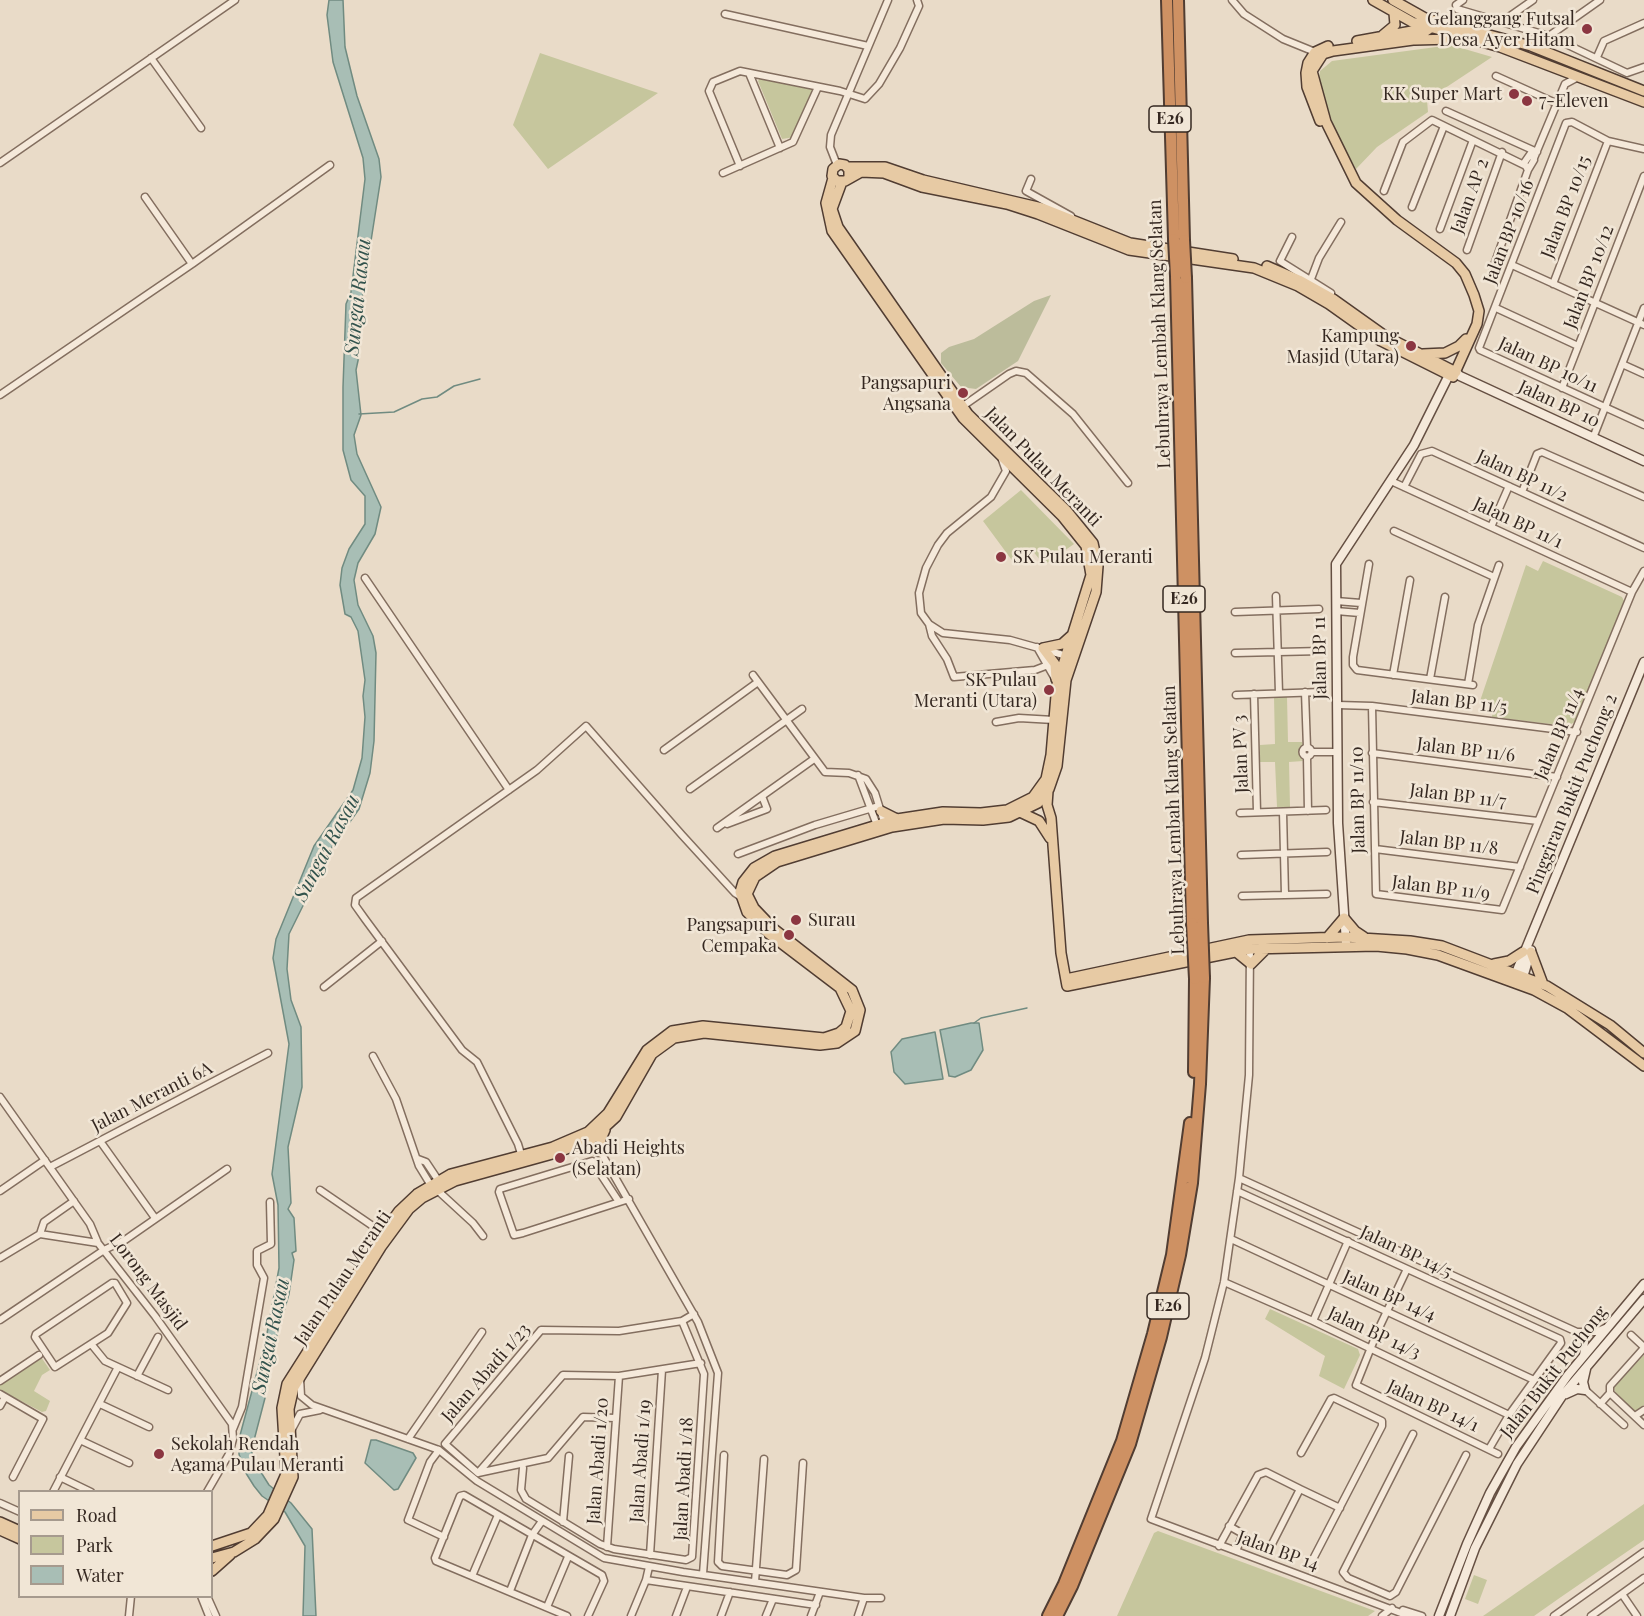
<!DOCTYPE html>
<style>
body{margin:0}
#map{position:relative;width:1644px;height:1616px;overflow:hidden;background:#e9dbc8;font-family:"Playfair Display",serif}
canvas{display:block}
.legend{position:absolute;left:18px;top:1490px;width:195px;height:108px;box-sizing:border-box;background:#f1e6d6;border:2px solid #a69a8e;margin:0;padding:8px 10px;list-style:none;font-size:18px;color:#352821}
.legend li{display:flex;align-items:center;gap:12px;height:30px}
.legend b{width:30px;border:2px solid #a69a8e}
</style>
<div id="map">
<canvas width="1644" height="1616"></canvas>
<ul class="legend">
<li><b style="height:8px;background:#e7caa4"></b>Road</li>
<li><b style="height:16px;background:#c6c69d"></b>Park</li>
<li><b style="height:16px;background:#a8beb5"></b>Water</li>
</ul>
</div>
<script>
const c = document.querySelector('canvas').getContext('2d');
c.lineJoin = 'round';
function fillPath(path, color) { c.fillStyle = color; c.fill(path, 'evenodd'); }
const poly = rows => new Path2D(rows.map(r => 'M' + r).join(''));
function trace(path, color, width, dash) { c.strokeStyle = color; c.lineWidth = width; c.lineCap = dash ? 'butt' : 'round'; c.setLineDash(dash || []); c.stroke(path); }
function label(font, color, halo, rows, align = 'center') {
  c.font = font + ' "Playfair Display",serif'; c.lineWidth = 5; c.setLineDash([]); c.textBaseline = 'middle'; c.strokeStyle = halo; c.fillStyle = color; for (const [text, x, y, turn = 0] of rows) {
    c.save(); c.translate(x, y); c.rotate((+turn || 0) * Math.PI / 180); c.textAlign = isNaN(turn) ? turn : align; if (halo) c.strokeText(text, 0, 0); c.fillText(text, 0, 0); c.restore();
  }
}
const green = poly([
 [1451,45,1492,57,1427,100,1428,112,1377,147,1356,169,1341,144,1318,85,1320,71,1332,61],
 [540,53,658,93,548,169,513,125],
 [761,77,810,87,813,91,795,137,782,139,758,81],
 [1021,490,1074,544,1044,565,1032,550,1014,563,983,521],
 [1543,561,1622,597,1624,601,1575,722,1567,726,1492,717,1493,706,1479,704,1526,565,1538,571],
 [1274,697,1287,697,1288,742,1302,742,1303,745,1300,755,1303,761,1289,762,1290,807,1277,807,1275,762,1260,762,1260,745,1275,744],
 [1270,1309,1358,1349,1360,1355,1344,1389,1319,1376,1325,1356,1265,1319],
 [1644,1355,1644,1405,1636,1411,1632,1410,1616,1395,1614,1387],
 [41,1357,50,1370,42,1375,34,1391,50,1401,46,1411,42,1412,0,1390,0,1384],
 [1644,1504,1644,1540,1561,1597,1534,1616,1483,1616],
 [1158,1531,1375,1611,1368,1616,1117,1616,1154,1533],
 [1474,1575,1487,1580,1478,1604,1465,1599]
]);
const cemetery = poly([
 [1051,295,1018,361,976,389,961,387,941,363,941,353,949,347,974,339,1034,301]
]);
const water = poly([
 [329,0,343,0,345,47,357,96,379,159,381,177,355,343,359,356,356,370,361,415,354,435,357,454,381,507,375,534,358,563,354,580,358,605,373,636,376,653,374,741,370,773,359,809,332,847,289,934,287,969,291,1000,301,1027,302,1087,288,1147,291,1203,288,1209,294,1218,296,1251,292,1253,294,1260,289,1294,274,1345,274,1355,269,1363,265,1398,252,1448,252,1458,269,1485,291,1503,312,1529,316,1616,303,1616,305,1546,285,1512,262,1496,254,1486,244,1470,239,1454,239,1439,266,1339,279,1268,278,1205,272,1174,289,1044,273,958,276,939,314,846,353,790,362,758,365,717,363,696,365,680,358,631,351,617,345,614,340,585,342,568,349,549,365,524,365,496,351,480,343,450,343,387,346,304,351,292,365,179,363,158,333,62,327,15,329,0],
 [971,1023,979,1023,983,1050,971,1070,955,1077,949,1076,940,1030,971,1023],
 [935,1032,943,1079,905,1084,894,1072,891,1052,902,1039,935,1032],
 [371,1440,376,1440,413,1453,416,1458,398,1489,394,1490,365,1463,371,1440]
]);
const stream = poly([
 [359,414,394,412,422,399,437,397,454,386,480,379],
 [974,1023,981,1018,1027,1008]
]);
const street = poly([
 [1232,0,1244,14,1283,39,1315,52],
 [1463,0,1456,5,1457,9,1549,36,1627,73,1644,67],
 [725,14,868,46],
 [1503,21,1533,0],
 [1549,36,1600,0],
 [1597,57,1604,41,1644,23],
 [151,58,201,128],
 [749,73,780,148],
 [1496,76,1558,104],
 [1446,111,1537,152],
 [1644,149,1608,141,1572,122,1566,123,1479,348,1480,350,1644,425],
 [1531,153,1534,160,1528,170,1524,163,1531,153],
 [1534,158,1565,84,1578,77],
 [0,163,235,0],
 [837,165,830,147,831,135,888,0],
 [740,166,709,91,713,82,740,71,840,91,865,99,879,84,900,48,919,6,917,0],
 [723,173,793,142,818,87],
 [1031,179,1026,191,1071,216],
 [1384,191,1403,142,1432,120,1524,165],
 [145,197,192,264],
 [1412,207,1444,126],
 [1440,229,1473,140],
 [1292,237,1280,261,1331,293],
 [1467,250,1502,152],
 [1512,265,1644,325],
 [1493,268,1528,170],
 [1311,279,1319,258,1341,222],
 [1553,284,1608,141],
 [1496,308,1578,346],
 [1622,364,1644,374],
 [1562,388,1644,176],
 [0,395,192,264,330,165],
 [963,406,1009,374,1016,371,1026,373,1073,414,1128,483],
 [1593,438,1644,308],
 [1002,460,1006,471,991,497,947,533,938,545,926,568,919,593,921,613,929,624,943,633,1010,640,1067,656],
 [1391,481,1632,592],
 [1404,487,1421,454,1432,451,1644,548],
 [1522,492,1537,454,1542,452,1644,497],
 [1491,527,1509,486],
 [1394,531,1494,577],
 [1369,564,1353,657,1353,665,1357,670,1473,685],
 [365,578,509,790],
 [1276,596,1279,693],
 [1336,601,1361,603],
 [1336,611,1360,613],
 [1235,612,1319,609],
 [929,624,932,636,947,659,954,677,1035,670,1048,665],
 [1037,647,1054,677],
 [1235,653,1322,651],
 [753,675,825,772,849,773,866,779,875,793,885,825],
 [1393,675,1410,580],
 [1430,679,1445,597],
 [1468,684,1478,625,1499,565],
 [1305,692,1307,748],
 [1254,694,1257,812],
 [1236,695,1322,692],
 [1338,705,1372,706,1577,732],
 [1372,706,1376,894,1502,910,1632,592,1644,571],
 [996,722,1019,718,1054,720],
 '1302.5 752a4.5 4.5 0 1 1 9 0a4.5 4.5 0 1 1-9 0Z',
 [664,750,758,682],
 [1312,752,1338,752],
 [1372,753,1557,777],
 [1307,757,1308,811],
 [858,775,878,828],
 [690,789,802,709],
 [1373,802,1538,821],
 [1283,812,1285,895],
 [1240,813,1326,810],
 [727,824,767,809,762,796],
 [717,828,814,759],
 [1375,849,1520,867],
 [738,854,815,825,879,806],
 [1241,855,1327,852],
 [1242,896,1327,894],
 [324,987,382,941],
 [373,1056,396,1099,419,1166,430,1184],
 [0,1097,90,1224,98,1243,155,1316,232,1424,233,1439,229,1454,207,1492],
 [100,1141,155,1218],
 [600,1151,698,1322,718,1373,703,1574],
 [521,1154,518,1144,477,1062,462,1050,365,919,355,905,356,898,537,770,586,726,682,835,735,893,741,897],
 [418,1159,426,1162,438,1180],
 [50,1167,268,1053],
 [1239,1178,1249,1075,1250,947],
 [436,1189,473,1223,483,1236],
 [320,1190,383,1233],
 [0,1191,45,1160],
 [1237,1191,1560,1339,1561,1343,1509,1415,1489,1449],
 [619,1202,592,1161,500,1189,499,1192,514,1235,523,1233,629,1199],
 [40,1234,44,1222,74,1201],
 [1231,1239,1534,1380],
 [0,1258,40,1234,98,1243],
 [1407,1269,1378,1330,1356,1385,1498,1454],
 [1224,1282,1313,1321,1509,1415],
 [112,1283,115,1283,127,1303,108,1333,55,1367,35,1337,36,1334,112,1283],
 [0,1320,104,1250,125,1240,227,1169],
 [1313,1321,1348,1241],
 [1578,1333,1585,1342,1583,1356],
 [1631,1335,1644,1347],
 [92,1345,105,1361,168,1390],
 [137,1376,158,1337],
 [300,1378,301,1396,312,1405,439,1450,477,1481,604,1558,683,1572,864,1598,881,1598],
 [0,1381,39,1355],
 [1582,1387,1624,1425],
 [1610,1393,1644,1425],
 [0,1394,43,1419,13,1477],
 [100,1404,149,1427],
 [1600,1404,1610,1393,1610,1386,1644,1348],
 [0,1406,5,1397],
 [1635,1416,1644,1410],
 [616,1418,583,1417,548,1458,478,1473,445,1444,541,1330,619,1331,682,1321,694,1314],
 [233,1429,242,1407,264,1278,257,1265,257,1251,271,1244,270,1202],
 [292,1429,300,1414,320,1410],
 [1413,1434,1343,1572,1348,1578,1390,1596,1396,1592,1466,1455],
 [408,1439,482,1332],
 [80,1440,129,1463],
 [439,1450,430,1462,408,1520,444,1537],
 [1301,1453,1331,1399,1334,1398,1382,1421,1382,1426,1311,1563],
 [724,1455,718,1562,722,1566,787,1575,796,1570,803,1463],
 [523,1468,521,1490,526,1499,600,1544,614,1549,686,1560,692,1557,704,1374,682,1321],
 [478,1473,563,1375,619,1376,701,1363],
 [60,1477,91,1492],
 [53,1492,118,1367],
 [0,1503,20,1512],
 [563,1522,569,1456],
 [1229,1526,1243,1534,1236,1551],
 [1219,1546,1258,1475,1266,1472,1300,1489],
 [607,1547,619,1376],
 [1270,1548,1300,1489,1340,1508],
 [650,1555,662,1370],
 [472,1576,498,1515],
 [646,1580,816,1605],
 [755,1582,764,1459],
 [510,1591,532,1535,542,1521],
 [1622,1594,1637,1616],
 [201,1596,209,1616],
 [207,1596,216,1616],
 [547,1607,568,1557],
 [1403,1610,1422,1616],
 [129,1616,131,1596],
 [567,1616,436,1561,435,1558,460,1496,464,1495,602,1575,604,1581,588,1616],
 [631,1616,646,1580,649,1567],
 [676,1616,687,1587],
 [721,1616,730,1592],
 [766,1616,773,1599],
 [811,1616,820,1592],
 [858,1616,864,1598],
 [1382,1616,1392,1608],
 [1409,1616,1151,1519,1205,1358,1224,1282,1239,1178,1577,1332,1596,1332,1605,1328],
 [1554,1616,1644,1552],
 [1591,1616,1644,1578]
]);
const secondary = poly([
 [1456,372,1460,376,1644,461],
 [1346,943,1338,823,1336,564,1414,445,1449,375],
 [1513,980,1644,662],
 [1522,981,1531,950],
 [1566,1394,1577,1389,1585,1390,1583,1382,1586,1369],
 [1439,1616,1467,1544,1490,1493,1516,1447,1568,1375,1644,1284],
 [1450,1616,1475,1548,1517,1464,1562,1396,1644,1299]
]);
const primary = poly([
 [1373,0,1412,22,1500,47,1644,102],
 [1393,0,1425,18,1531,46,1644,91],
 [1383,35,1395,25,1394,13],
 [1415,40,1452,39],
 [1357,41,1412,31,1433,22],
 [1320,121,1307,87,1306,73,1308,63,1315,52,1328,46],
 [847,167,885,167,923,180,1042,208,1130,243,1233,259],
 [849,177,849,170,845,165,839,164,833,169,832,176,837,181,845,181,861,172,884,173,922,187,1007,204,1038,214,1129,250,1254,268,1298,286,1329,304,1381,341,1453,377,1477,324,1479,311,1474,295,1465,274,1456,263,1397,220,1356,183,1326,122,1312,71,1323,54,1333,51,1413,40,1439,22],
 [1267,266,1299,280,1333,299,1385,336,1456,372],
 [1423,354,1445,353,1459,346,1466,339],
 [1043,648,1055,664,1056,679],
 [1043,648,1062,644,1072,635],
 [1048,791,1047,805,1051,818,1061,953,1067,986,1250,949,1376,946,1407,949,1438,955,1534,990,1567,1008,1644,1066],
 [881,811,897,819],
 [1022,813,1039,821,1050,838],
 [1327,938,1344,918,1355,931,1364,937],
 [1235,951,1251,964,1267,948],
 [1531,952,1543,984],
 [1494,964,1509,961,1523,952],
 [1066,979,1249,940,1345,937,1410,941,1442,946,1547,986,1610,1025,1644,1053],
 [578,1147,593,1148,600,1152,601,1139,605,1130],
 [0,1522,20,1531],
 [0,1530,20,1539],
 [212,1546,251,1533,268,1515,286,1474,282,1408,287,1384,383,1233,399,1211,417,1194,451,1174,553,1147,588,1132,608,1113,647,1050,672,1031,703,1026,824,1038,839,1033,846,1027,851,1011,840,988,769,934,747,912,740,892,743,882,754,868,775,856,897,819,943,812,981,813,1007,810,1033,797,1046,779,1051,755,1057,684,1091,575,1086,546,1062,516,963,418,832,231,826,203,833,178],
 [212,1558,234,1552,255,1539,274,1519,293,1477,289,1409,294,1387,381,1247,409,1209,422,1198,455,1181,556,1153,592,1139,616,1117,652,1054,674,1038,704,1033,820,1045,837,1043,855,1031,860,1010,852,990,774,929,754,908,747,894,755,877,777,862,892,827,944,819,983,820,1009,817,1038,803,1049,789,1057,766,1066,680,1096,592,1098,566,1093,543,1067,511,968,414,838,227,832,209,842,182],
 [212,1571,230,1555]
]);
const highway = poly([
 [1167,0,1174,239],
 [1178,0,1184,240],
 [1176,276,1192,923],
 [1186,278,1202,923],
 [1194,1072,1195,979],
 [1048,1616,1064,1584,1122,1441,1153,1334,1172,1255,1190,1123],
 [1057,1616,1072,1586,1130,1444,1161,1337,1180,1255,1192,1183,1200,1084,1204,978]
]);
const highwayBridge = poly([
 [1174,239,1176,276],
 [1184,240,1186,278],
 [1192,923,1195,979],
 [1202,923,1204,978]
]);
const markers = [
 [1587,29,6,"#8b3641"],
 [1514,94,6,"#8b3641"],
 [1527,101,6,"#8b3641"],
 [1411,346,6,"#8b3641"],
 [963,393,6,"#8b3641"],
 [1001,557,6,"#8b3641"],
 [1049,690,6,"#8b3641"],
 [796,920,6,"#8b3641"],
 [789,935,6,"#8b3641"],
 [560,1158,6,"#8b3641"],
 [159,1454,6,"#8b3641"]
];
const shields = [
 [1170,119,42],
 [1184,599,42],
 [1168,1306,42]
];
const shieldNames = [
 ["E26",1170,119],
 ["E26",1184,599],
 ["E26",1168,1306]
];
const poiNames = [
 ["Gelanggang Futsal",1575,19],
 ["Desa Ayer Hitam",1575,40],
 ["KK Super Mart",1502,94],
 ["7-Eleven",1539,101,"left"],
 ["Kampung",1399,336],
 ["Masjid (Utara)",1399,357],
 ["Pangsapuri",951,383],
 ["Angsana",951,404],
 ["SK Pulau Meranti",1013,557,"left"],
 ["SK Pulau",1037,680],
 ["Meranti (Utara)",1037,701],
 ["Surau",808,920,"left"],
 ["Pangsapuri",777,925],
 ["Cempaka",777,946],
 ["Abadi Heights",572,1148,"left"],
 ["(Selatan)",572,1169,"left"],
 ["Sekolah Rendah",171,1444,"left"],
 ["Agama Pulau Meranti",171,1465,"left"]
];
const streetNames = [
 ["Jalan AP 2",1470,196,-70],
 ["Jalan BP 10/15",1566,207,-69],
 ["Jalan BP 10/16",1509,232,-69],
 ["Jalan BP 10/12",1589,277,-69],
 ["Lebuhraya Lembah Klang Selatan",1160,334,-92],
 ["Jalan BP 10/11",1548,365,25],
 ["Jalan BP 10",1559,404,25],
 ["Jalan Pulau Meranti",1043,467,46],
 ["Jalan BP 11/2",1522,476,25],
 ["Jalan BP 11/1",1518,523,25],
 ["Jalan BP 11",1320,658,-91],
 ["Jalan BP 11/5",1459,702,7],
 ["Jalan BP 11/4",1559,734,-67],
 ["Jalan BP 11/6",1466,750,7],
 ["Jalan PV 3",1241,754,-92],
 ["Pinggiran Bukit Puchong 2",1572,794,-68],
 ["Jalan BP 11/7",1458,796,7],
 ["Jalan BP 11/10",1358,800,-91],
 ["Lebuhraya Lembah Klang Selatan",1174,820,-92],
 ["Jalan BP 11/8",1449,843,7],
 ["Jalan BP 11/9",1441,888,7],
 ["Jalan Meranti 6A",152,1097,-27],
 ["Jalan BP 14/5",1406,1252,25],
 ["Jalan Pulau Meranti",343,1278,-56],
 ["Lorong Masjid",148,1282,53],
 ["Jalan BP 14/4",1389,1296,24],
 ["Jalan BP 14/3",1374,1333,25],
 ["Jalan Bukit Puchong",1554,1372,-52],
 ["Jalan Abadi 1/23",486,1373,-49],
 ["Jalan BP 14/1",1433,1406,25],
 ["Jalan Abadi 1/20",598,1461,-86],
 ["Jalan Abadi 1/19",641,1461,-86],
 ["Jalan Abadi 1/18",684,1479,-87],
 ["Jalan BP 14",1278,1551,20]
];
const waterNames = [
 ["Sungai Rasau",358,297,-84],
 ["Sungai Rasau",327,848,-62],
 ["Sungai Rasau",271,1336,-78]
];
fillPath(green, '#c6c69d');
fillPath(cemetery, '#bcbc9b');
fillPath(water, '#a8beb5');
trace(water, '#708b81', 1.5);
trace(stream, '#708b81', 1.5);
trace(street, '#836e5f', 9);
trace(secondary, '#654f42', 11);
trace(primary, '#513d32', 12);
trace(highway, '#513d32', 14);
trace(street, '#f5e9da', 6);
trace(secondary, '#f5e9da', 8);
trace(primary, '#e7caa4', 9);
trace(highway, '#ce9163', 10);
trace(highwayBridge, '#513d32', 14, []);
trace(highwayBridge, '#ce9163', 10);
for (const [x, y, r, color] of markers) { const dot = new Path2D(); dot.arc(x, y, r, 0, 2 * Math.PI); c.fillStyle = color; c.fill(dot); trace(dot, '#f1e6d6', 2); }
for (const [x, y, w] of shields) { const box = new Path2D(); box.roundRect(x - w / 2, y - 13, w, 26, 4.5); c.fillStyle = '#f1e6d6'; c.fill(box); trace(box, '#352821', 1.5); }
label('bold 16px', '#352821', null, shieldNames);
label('18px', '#352821', '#f1e6d6', poiNames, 'right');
label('18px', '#352821', '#f1e6d6', streetNames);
label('italic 20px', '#32534d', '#f1e6d6', waterNames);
</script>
